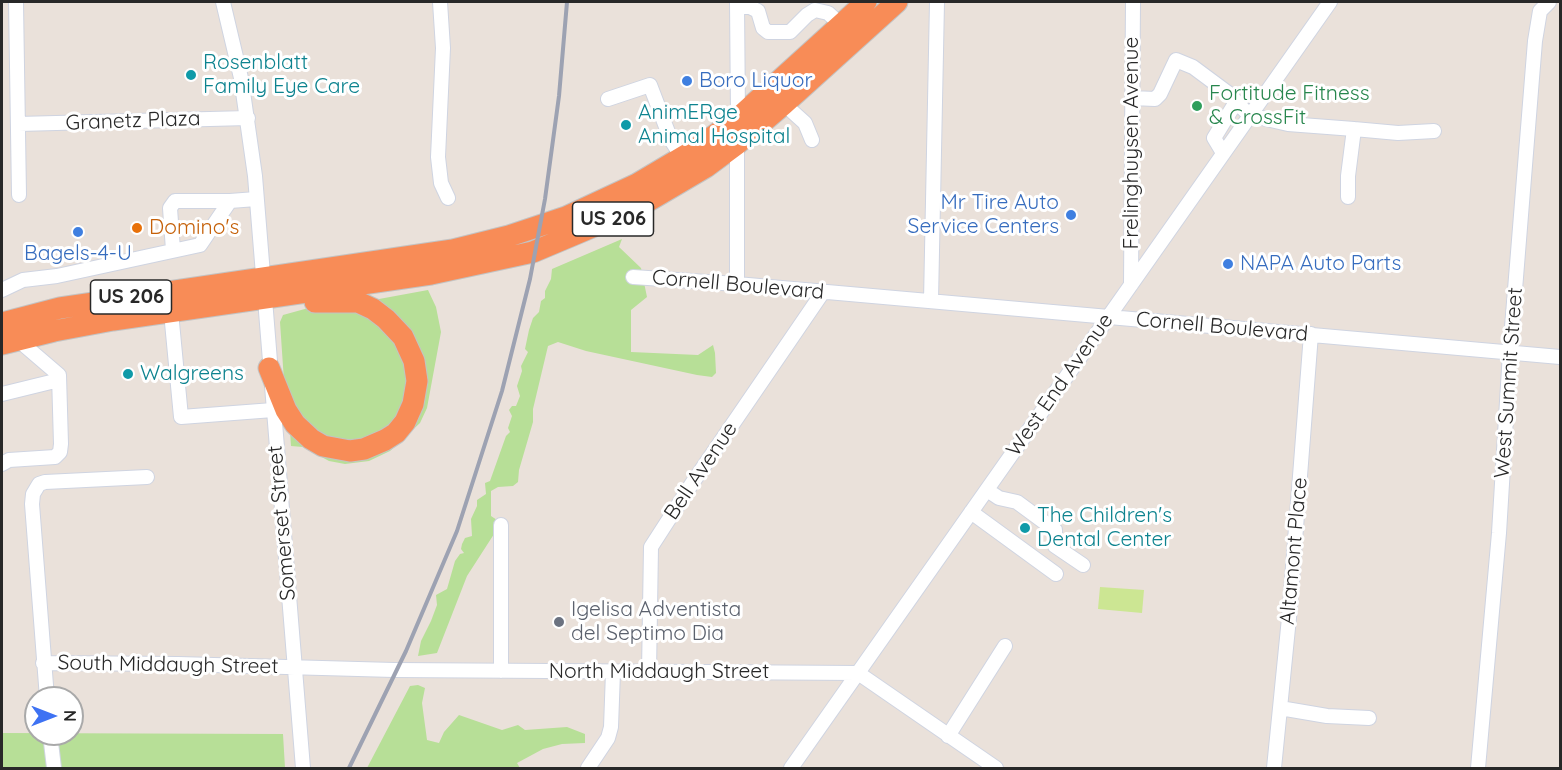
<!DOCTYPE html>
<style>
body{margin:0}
#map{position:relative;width:1562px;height:770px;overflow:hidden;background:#eae1da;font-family:Quicksand,sans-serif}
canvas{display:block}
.frame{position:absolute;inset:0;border:3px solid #282828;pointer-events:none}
.north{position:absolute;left:24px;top:686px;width:60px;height:60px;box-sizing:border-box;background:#fff;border:2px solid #a9a9a9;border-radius:50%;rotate:90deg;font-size:16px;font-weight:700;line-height:24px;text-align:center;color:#282828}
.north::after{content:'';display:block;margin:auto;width:21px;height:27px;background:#3e72f3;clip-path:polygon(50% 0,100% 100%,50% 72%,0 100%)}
</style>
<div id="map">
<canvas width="1562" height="770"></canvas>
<div class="frame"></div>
<div class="north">N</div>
</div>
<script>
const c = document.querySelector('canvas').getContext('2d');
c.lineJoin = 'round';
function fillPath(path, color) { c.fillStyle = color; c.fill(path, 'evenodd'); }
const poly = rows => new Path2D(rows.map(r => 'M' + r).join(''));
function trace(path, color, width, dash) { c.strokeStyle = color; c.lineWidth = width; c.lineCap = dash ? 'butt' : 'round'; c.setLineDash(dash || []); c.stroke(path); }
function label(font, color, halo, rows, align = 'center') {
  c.font = font + ' Quicksand,sans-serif'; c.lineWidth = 6; c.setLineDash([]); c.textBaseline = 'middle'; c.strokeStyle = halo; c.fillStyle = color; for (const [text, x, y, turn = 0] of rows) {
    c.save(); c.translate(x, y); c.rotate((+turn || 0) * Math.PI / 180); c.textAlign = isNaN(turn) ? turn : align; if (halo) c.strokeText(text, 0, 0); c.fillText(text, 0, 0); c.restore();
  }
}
const green = poly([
 [622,239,619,247,641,268,647,297,631,310,631,352,698,355,713,345,715,353,716,373,712,377,697,375,586,351,558,342,548,346,533,409,533,422,519,470,518,482,513,486,498,487,491,491,491,516,500,522,496,531,467,576,437,653,418,656,421,641,431,621,437,605,436,595,447,589,455,561,460,554,464,553,461,549,462,544,465,538,472,536,471,519,477,506,477,500,486,494,485,483,490,481,506,436,510,432,508,428,512,416,509,410,512,406,516,406,520,396,517,386,522,371,521,366,528,352,525,349,529,330,533,318,539,312,541,301,545,298,545,291,551,279,552,269],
 [428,290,436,307,441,332,427,408,420,423,390,451,369,461,345,464,329,461,303,447,291,446,290,431,367,455,425,384,377,304,379,299],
 [312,307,365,312,387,329,407,368,408,391,390,429,347,445,302,426,284,381,280,322,283,315],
 [418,685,425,688,422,703,427,740,439,743,444,732,459,715,502,730,518,725,525,730,567,727,585,734,585,743,562,744,543,749,517,763,520,768,367,768,410,686],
 [2,733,283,734,285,768,2,768]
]);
const pitch = poly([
 [1100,587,1144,590,1142,613,1098,609]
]);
const minor = poly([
 [16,2,19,195],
 [223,2,241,78,255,176,303,768],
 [440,2,443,48,438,157,441,183,448,198],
 [737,2,738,118],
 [737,7,750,7,758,11,763,28,768,32,790,32,807,15,815,10,828,13,840,24],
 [1132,98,1155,99,1160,94,1176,60,1193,67,1228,93,1249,115,1288,124,1354,129,1398,133,1434,131],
 [608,99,650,85,671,140,682,157],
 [784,104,805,123,812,140],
 [18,124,248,118],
 [737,144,737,284],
 [1223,153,1214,138,1236,102],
 [1348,197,1348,176,1354,129],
 [173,250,170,208,175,201,230,201],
 [633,277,737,284,1560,357],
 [1131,285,1133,2],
 [2,290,23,280,57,276,200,245,230,201,256,199],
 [931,301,937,2],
 [171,312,181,417,273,410],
 [2,394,59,380],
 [2,464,9,460,55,457,60,452,61,444,59,375,17,339],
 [987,490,999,498,1017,502,1055,530,1055,546,1083,565],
 [971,512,1056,574],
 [43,663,178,664,394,670,858,673,996,768],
 [501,671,501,525],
 [649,672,651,547,691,485,823,292],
 [47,698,32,504,33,494,39,484,45,482,147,477],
 [1280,708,1327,716,1369,718],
 [50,734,54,768],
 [948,736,1005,646],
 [588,768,608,738,611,727,613,672],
 [791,768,1330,2],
 [1274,768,1289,618,1311,334],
 [1478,768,1499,533,1510,352,1535,41,1540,11,1549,2]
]);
const highway = poly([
 [2,323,60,308,453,250,509,236,566,217,637,184,696,149,738,118,866,2],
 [2,344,54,331,113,320,431,274,533,252,616,217,650,200,706,167,737,144,784,104,897,2],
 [269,368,286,410,295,424,311,439,323,446,350,451,364,449,385,440,396,433,405,422,413,404,417,381,414,361,403,337,386,319,373,309,358,302,315,302]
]);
const rail = poly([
 [349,768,406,651,457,531,502,391,530,279,545,199,559,96,567,2]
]);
const markers = [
 [191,75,6,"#0f9aa8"],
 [687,81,6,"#3f7fe0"],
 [1197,106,6,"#2e9e5b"],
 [626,125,6,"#0f9aa8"],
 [1071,215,6,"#3f7fe0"],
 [137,228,6,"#e8710a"],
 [78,232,6,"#3f7fe0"],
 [1228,264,6,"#3f7fe0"],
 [128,374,6,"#0f9aa8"],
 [1025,528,6,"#0f9aa8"],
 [559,622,6,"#6b7280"]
];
const shields = [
 [613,219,81],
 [131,297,81]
];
const shieldNames = [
 ["US 206",613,219],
 ["US 206",131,297]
];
const cultureNames = [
 ["Rosenblatt",203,63],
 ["Family Eye Care",203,87],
 ["AnimERge",638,113],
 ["Animal Hospital",638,137],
 ["Walgreens",140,374],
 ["The Children's",1037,516],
 ["Dental Center",1037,540]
];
const shopNames = [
 ["Boro Liquor",699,81],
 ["Mr Tire Auto",1059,203,"right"],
 ["Service Centers",1059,227,"right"],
 ["Bagels-4-U",78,254,"center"],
 ["NAPA Auto Parts",1240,264]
];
const leisureNames = [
 ["Fortitude Fitness",1209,94],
 ["& CrossFit",1209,118]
];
const streetNames = [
 ["Granetz Plaza",133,121,-2],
 ["Frelinghuysen Avenue",1132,143,-90],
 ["Cornell Boulevard",738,285,5],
 ["Cornell Boulevard",1222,327,5],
 ["West Summit Street",1509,383,-86],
 ["West End Avenue",1060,385,-55],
 ["Bell Avenue",701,471,-56],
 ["Somerset Street",282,523,-95],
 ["Altamont Place",1294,551,-85],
 ["South Middaugh Street",168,665,1],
 ["North Middaugh Street",659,672]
];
const foodNames = [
 ["Domino's",149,228]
];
const worshipNames = [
 ["Igelisa Adventista",571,610],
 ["del Septimo Dia",571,634]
];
fillPath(green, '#b7df97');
fillPath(pitch, '#cce693');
trace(minor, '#cfd4e1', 16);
trace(highway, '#c3c3c3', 23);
trace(minor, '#fff', 14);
trace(highway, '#f88c57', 21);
trace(rail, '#9da2b2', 4);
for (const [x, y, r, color] of markers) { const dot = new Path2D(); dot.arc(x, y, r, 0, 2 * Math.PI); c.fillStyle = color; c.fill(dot); trace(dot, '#fff', 2); }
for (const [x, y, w] of shields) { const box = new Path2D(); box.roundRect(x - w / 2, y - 17, w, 34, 4.5); c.fillStyle = '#fff'; c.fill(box); trace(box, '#282828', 1.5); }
label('bold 20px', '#282828', null, shieldNames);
label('21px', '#0d838f', '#fff', cultureNames, 'left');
label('21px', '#366cbe', '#fff', shopNames, 'left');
label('21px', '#27864d', '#fff', leisureNames, 'left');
label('21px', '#282828', '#fff', streetNames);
label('21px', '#c56008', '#fff', foodNames, 'left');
label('21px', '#5b616d', '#fff', worshipNames, 'left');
</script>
